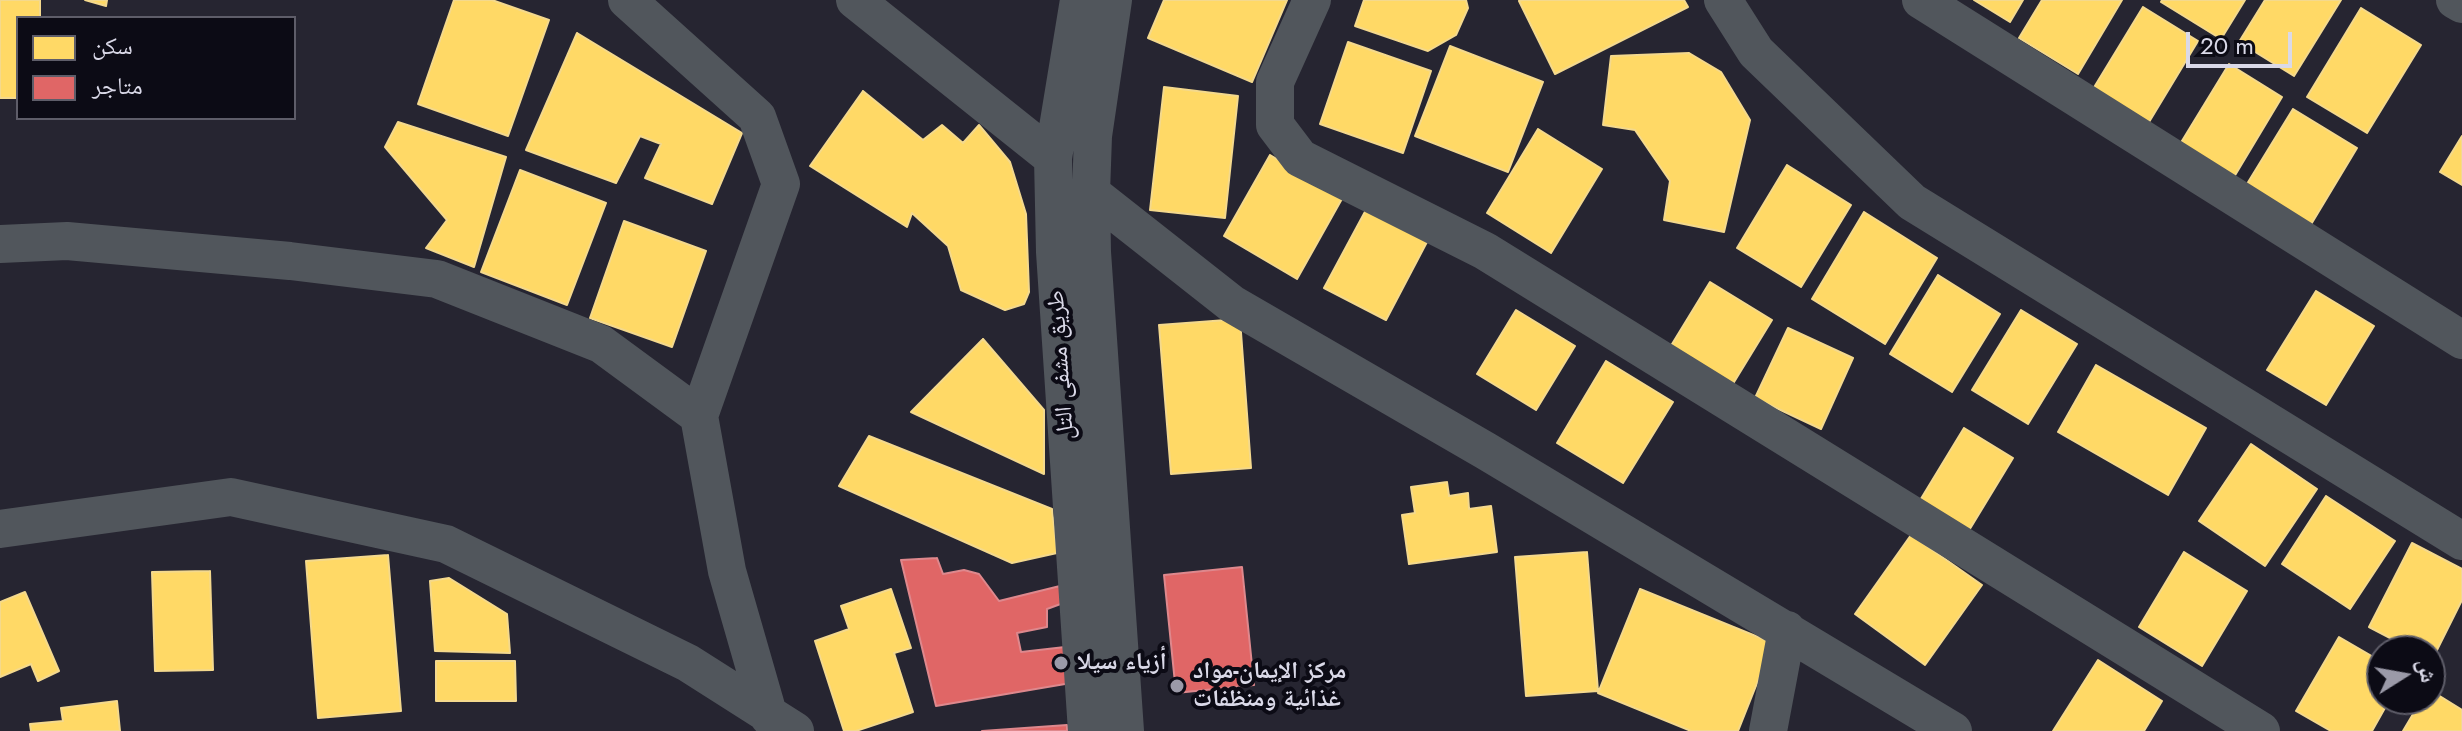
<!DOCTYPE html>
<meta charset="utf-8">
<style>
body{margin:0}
#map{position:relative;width:2462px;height:731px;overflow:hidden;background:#262531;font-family:Jost,"Noto Naskh Arabic",sans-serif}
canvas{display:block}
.legend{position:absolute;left:16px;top:16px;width:280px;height:104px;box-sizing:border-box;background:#0c0b15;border:2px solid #5e5d69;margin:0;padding:10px 14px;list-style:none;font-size:24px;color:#dad9e8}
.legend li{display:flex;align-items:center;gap:16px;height:40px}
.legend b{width:40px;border:2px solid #5e5d69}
.north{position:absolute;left:2366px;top:635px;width:80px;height:80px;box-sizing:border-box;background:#0c0b15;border:2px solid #5e5d69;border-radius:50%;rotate:79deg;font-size:22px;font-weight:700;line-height:32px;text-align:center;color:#dad9e8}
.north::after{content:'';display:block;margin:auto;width:28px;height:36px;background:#9b9aa8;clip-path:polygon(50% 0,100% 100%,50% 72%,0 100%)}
.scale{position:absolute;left:2186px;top:32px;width:106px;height:36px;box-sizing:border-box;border:4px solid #dad9e8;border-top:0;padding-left:10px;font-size:24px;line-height:28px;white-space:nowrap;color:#dad9e8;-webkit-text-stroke:6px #0c0b15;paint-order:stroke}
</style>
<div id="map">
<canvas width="2462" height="731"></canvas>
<ul class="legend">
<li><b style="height:22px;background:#ffd966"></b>سكن</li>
<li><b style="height:22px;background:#e06666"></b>متاجر</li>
</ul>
<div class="north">ش</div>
<div class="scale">20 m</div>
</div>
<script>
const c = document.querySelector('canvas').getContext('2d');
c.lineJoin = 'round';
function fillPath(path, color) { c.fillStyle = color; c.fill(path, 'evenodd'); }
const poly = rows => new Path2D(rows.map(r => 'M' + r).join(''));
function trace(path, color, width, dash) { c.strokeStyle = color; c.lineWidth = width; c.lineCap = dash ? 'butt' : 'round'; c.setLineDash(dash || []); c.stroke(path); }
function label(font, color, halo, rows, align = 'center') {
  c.font = font + ' Jost,"Noto Naskh Arabic",sans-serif'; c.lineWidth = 8; c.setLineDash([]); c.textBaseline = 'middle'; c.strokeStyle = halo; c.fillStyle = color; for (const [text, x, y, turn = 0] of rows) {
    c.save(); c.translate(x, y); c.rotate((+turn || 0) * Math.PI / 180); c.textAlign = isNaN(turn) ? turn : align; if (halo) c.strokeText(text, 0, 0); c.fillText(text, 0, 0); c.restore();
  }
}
const homes = poly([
 [0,0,40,0,40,18,18,18,18,98,0,98,0,0],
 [85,0,107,0,106,6,85,0],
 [454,0,492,0,549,20,508,136,418,104,454,0],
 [1164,0,1287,0,1252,82,1148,38,1164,0],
 [1364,0,1466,0,1468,8,1456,35,1428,51,1355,26,1364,0],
 [1522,0,1684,0,1688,7,1555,74,1519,1,1522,0],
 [1974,0,2023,0,2010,22,1974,0],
 [2042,0,2122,0,2078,74,2019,38,2042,0],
 [2162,0,2245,0,2221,39,2161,2,2162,0],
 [2265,0,2341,0,2294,76,2239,42,2265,0],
 [2143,7,2198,41,2146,127,2090,94,2143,7],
 [2361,8,2421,45,2367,133,2307,97,2361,8],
 [577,33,742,133,712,204,645,178,661,144,640,136,616,183,526,150,577,33],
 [1348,42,1431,71,1403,153,1320,124,1348,42],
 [1450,46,1543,82,1508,172,1415,136,1450,46],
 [1689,53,1721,72,1750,120,1724,232,1664,220,1670,181,1635,130,1603,125,1611,56,1689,53],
 [2229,64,2282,97,2228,187,2174,154,2229,64],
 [1164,87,1238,96,1225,218,1150,210,1164,87],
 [863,91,923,140,942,125,963,143,979,125,1010,162,1026,214,1029,292,1024,304,1005,310,961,290,948,246,912,213,907,227,810,166,863,91],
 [2293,109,2357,148,2304,236,2239,197,2293,109],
 [398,122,506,157,474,267,426,248,447,220,385,147,398,122],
 [1538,129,1602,169,1551,253,1487,213,1538,129],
 [2462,136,2462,185,2440,172,2462,136],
 [1270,155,1343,197,1297,279,1224,236,1270,155],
 [1787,165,1851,205,1801,287,1737,248,1787,165],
 [520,170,606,203,567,305,481,272,520,170],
 [1367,208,1428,240,1386,320,1324,288,1367,208],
 [1864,212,1937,258,1885,344,1812,299,1864,212],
 [624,221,706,251,672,347,590,318,624,221],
 [1938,275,2000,314,1952,392,1890,354,1938,275],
 [1710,282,1772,320,1731,387,1669,349,1710,282],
 [2316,291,2374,326,2326,405,2267,370,2316,291],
 [1516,310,1575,346,1536,410,1477,374,1516,310],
 [2021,310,2077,344,2028,424,1972,390,2021,310],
 [1240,319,1251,468,1171,474,1159,325,1240,319],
 [1788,328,1853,358,1821,429,1755,398,1788,328],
 [983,339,1044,410,1044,474,911,412,983,339],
 [1606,361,1673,402,1623,483,1557,443,1606,361],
 [2096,365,2206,428,2168,495,2058,432,2096,365],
 [1964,428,2013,458,1968,532,1919,502,1964,428],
 [869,436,1052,509,1057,553,1012,563,839,486,869,436],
 [2251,444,2317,489,2265,566,2199,521,2251,444],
 [1447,482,1449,496,1468,493,1469,509,1491,506,1497,552,1409,564,1402,515,1415,513,1411,487,1447,482],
 [2326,496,2395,541,2350,609,2282,564,2326,496],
 [1911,535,1982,585,1925,665,1855,614,1911,535],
 [2412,543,2462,569,2462,600,2432,660,2430,651,2415,651,2369,627,2412,543],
 [1587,552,1598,691,1526,696,1515,557,1587,552],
 [2184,552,2247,591,2202,666,2139,627,2184,552],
 [388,555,401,711,318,718,306,561,388,555],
 [210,571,213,670,155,671,152,572,210,571],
 [449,578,507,614,510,653,435,651,430,581,449,578],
 [891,589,911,648,894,653,913,712,856,731,844,731,815,641,849,629,841,606,891,589],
 [1640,589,1773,643,1738,731,1691,731,1598,693,1640,589],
 [25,592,59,671,38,681,31,664,0,677,0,602,25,592],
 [2339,637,2382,662,2382,699,2390,699,2372,731,2331,731,2296,711,2339,637],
 [2098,660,2162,701,2144,731,2053,731,2098,660],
 [436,661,515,661,516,701,436,701,436,661],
 [2430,690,2462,710,2462,731,2403,731,2422,699,2430,699,2430,690],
 [117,701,120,731,31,731,30,724,63,721,61,708,117,701]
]);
const shops = poly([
 [937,558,943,574,964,570,979,574,999,601,1064,585,1066,602,1047,609,1047,627,1017,633,1021,652,1065,647,1071,683,936,706,901,560,937,558],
 [1242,567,1254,685,1176,693,1164,575,1242,567],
 [1067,725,1067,731,982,731,1067,725]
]);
const minor = poly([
 [627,0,757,117,781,184,699,416,727,571,769,717],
 [855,0,1053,158],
 [1079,0,1053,158,1055,252,1087,731],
 [1113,0,1093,136,1091,193,1092,252,1125,731],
 [1312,0,1275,82,1275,125,1300,158,1485,251,2261,731],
 [1723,0,1756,52,1912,202,2462,541],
 [1921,0,2462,340],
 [2455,0,2462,4],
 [1091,193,1232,304,1486,451,1953,731],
 [0,244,67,241,290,261,437,279,601,344,699,416],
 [0,529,231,497,446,544,688,663,795,731],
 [1768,731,1787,630]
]);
const markers = [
 [1061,663,8,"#9b9aa8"],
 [1177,686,8,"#9b9aa8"]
];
const streetNames = [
 ["طريق مشفى التل",1062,365,-94]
];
const poiNames = [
 ["أزياء سيلا",1077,663],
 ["مركز الإيمان-مواد",1193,672],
 ["غذائية ومنظفات",1193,700]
];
fillPath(homes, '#ffd966');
trace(homes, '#f4d98d', 2);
fillPath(shops, '#e06666');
trace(shops, '#de888d', 2);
trace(minor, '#51565c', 38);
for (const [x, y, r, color] of markers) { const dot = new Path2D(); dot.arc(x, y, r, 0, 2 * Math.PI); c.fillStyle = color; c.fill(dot); trace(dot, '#0c0b15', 3); }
label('24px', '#dad9e8', '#0c0b15', streetNames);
label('bold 24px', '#dad9e8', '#0c0b15', poiNames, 'left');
</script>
